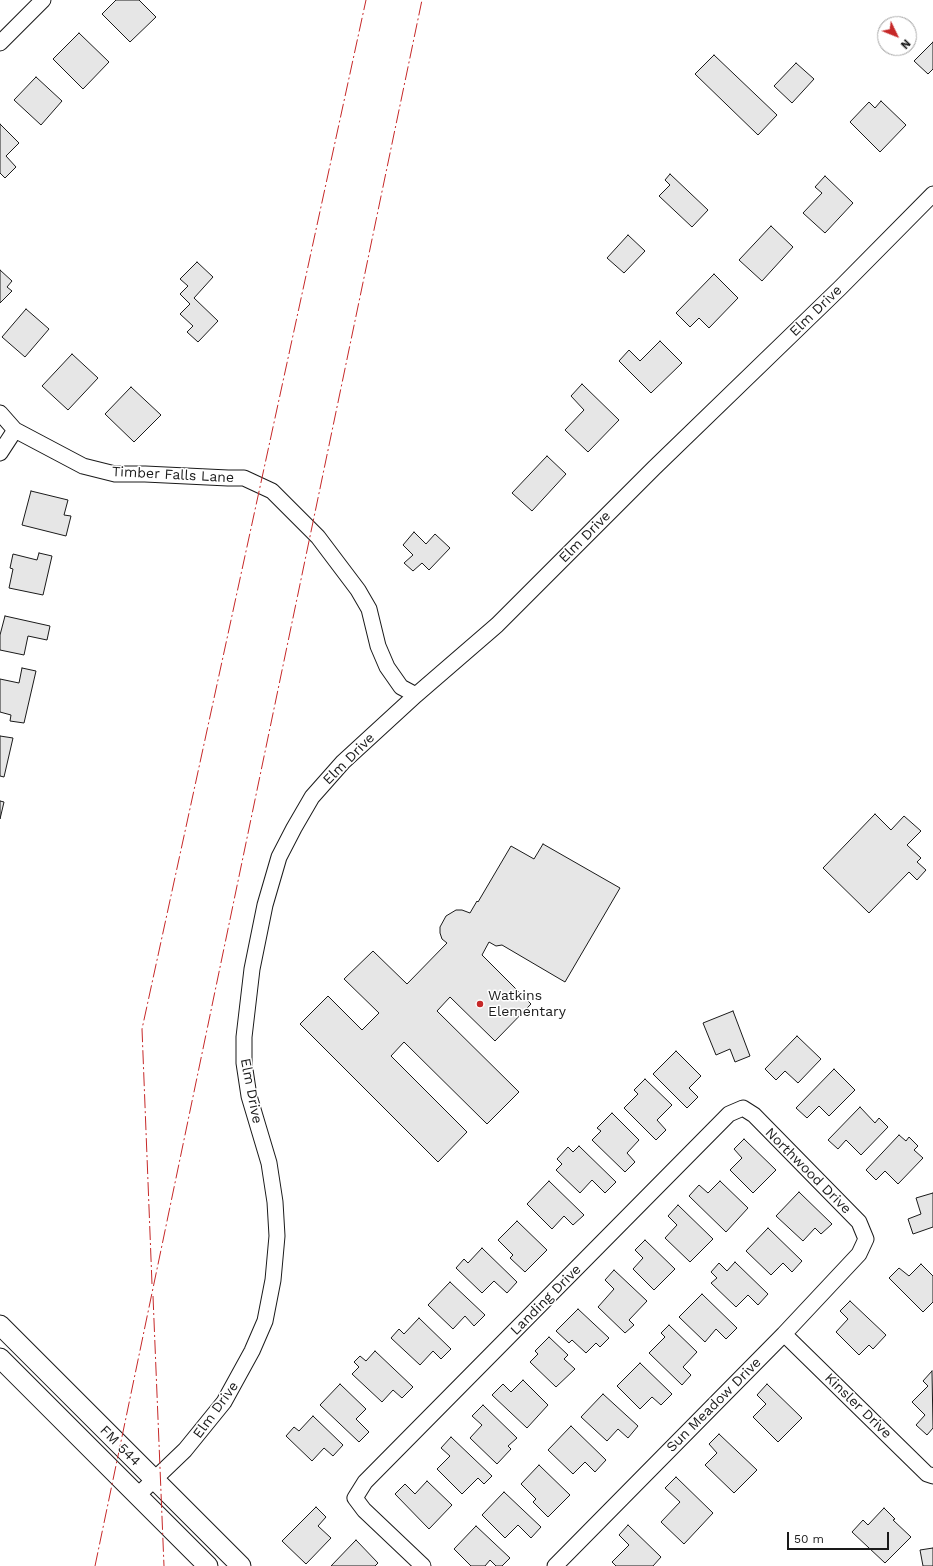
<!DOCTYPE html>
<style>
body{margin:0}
#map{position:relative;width:933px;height:1566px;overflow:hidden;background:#fff;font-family:"Work Sans",sans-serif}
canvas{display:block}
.north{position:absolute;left:877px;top:16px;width:40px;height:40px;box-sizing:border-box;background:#fff;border:1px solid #a3a3a3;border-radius:50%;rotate:133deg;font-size:11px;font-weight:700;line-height:16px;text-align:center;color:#1a1a1a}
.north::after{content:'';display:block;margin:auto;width:14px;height:18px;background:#c62828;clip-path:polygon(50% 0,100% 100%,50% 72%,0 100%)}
.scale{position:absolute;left:787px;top:1532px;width:102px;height:18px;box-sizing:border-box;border:2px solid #1a1a1a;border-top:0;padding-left:5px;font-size:12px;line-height:14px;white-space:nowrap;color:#1a1a1a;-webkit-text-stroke:3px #fff;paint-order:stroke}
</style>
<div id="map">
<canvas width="933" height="1566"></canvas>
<div class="north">N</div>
<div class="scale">50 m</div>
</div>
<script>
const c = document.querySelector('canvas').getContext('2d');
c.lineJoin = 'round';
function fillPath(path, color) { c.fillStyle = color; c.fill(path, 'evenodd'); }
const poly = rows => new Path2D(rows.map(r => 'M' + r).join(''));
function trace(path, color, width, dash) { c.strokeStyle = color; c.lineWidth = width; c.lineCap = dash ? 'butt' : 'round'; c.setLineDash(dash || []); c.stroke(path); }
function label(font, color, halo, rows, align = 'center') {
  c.font = font + ' "Work Sans",sans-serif'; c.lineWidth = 3; c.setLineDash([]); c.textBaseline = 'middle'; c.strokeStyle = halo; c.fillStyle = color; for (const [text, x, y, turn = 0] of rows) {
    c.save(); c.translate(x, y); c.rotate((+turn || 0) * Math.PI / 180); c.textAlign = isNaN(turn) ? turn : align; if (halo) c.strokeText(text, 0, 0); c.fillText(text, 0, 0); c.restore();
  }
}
const building = poly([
 [116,0,139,0,156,17,130,42,102,14,116,0],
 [79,33,109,62,83,89,53,59,79,33],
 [933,42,933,69,928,74,914,61,933,42],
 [714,55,777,115,758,135,695,74,714,55],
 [796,63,814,79,792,103,774,86,796,63],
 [36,77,62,101,41,125,14,100,36,77],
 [881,101,906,125,880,152,850,122,869,102,875,108,881,101],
 [0,124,19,143,6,156,16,167,5,178,0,173,0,124],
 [670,174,708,210,692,227,659,196,670,185,665,180,670,174],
 [825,176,853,203,825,233,803,213,822,193,815,187,825,176],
 [771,226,793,247,762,281,739,260,771,226],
 [628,235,645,251,624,273,607,258,628,235],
 [197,262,213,277,194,298,218,321,198,342,187,332,193,326,180,314,190,304,180,294,188,286,180,279,197,262],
 [0,270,12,281,7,287,12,291,0,303,0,270],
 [714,274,738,298,709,328,699,318,690,327,676,313,714,274],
 [26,309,49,329,25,357,2,337,26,309],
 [660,341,682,363,651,393,619,361,629,350,640,361,660,341],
 [72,354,98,378,68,410,42,386,72,354],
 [582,384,619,420,588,452,565,430,584,410,571,396,582,384],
 [131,387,161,415,134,442,105,414,131,387],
 [547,456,566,474,532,511,512,493,547,456],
 [31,491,68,500,64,515,71,516,66,536,22,525,31,491],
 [414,532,426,544,435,534,450,548,429,570,422,563,413,571,404,563,413,555,403,545,414,532],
 [39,553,52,556,43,595,9,588,13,569,10,568,13,554,37,560,39,553],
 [5,616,50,626,47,640,28,636,24,655,0,650,0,635,5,616],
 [22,668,36,671,24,723,10,721,11,715,0,712,0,679,19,683,22,668],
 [0,736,13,738,4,777,0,776,0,736],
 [0,801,4,802,0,819,0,801],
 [875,814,891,830,904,816,921,831,907,845,921,858,917,862,926,870,917,880,909,872,869,913,823,868,875,814],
 [543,844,620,888,565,982,502,945,496,946,489,942,482,955,531,1004,495,1041,450,997,437,1011,519,1092,487,1124,404,1042,391,1056,467,1132,438,1162,300,1024,328,996,362,1030,379,1013,344,979,373,951,407,984,447,943,442,939,440,933,440,927,446,916,456,910,462,910,470,913,477,901,478,902,511,846,534,859,543,844],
 [733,1011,750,1056,735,1062,730,1049,716,1055,703,1023,733,1011],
 [797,1036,821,1059,798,1083,785,1071,776,1080,765,1069,797,1036],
 [676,1051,701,1076,689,1088,698,1097,687,1108,653,1074,676,1051],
 [834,1069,855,1090,829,1116,819,1106,807,1118,796,1108,834,1069],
 [645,1079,672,1105,657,1120,666,1130,656,1140,624,1108,638,1094,634,1090,645,1079],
 [860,1107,875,1123,879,1118,888,1127,861,1155,846,1140,838,1149,828,1140,860,1107],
 [612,1113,639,1140,627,1153,635,1162,625,1172,592,1140,601,1131,597,1128,612,1113],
 [899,1135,906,1141,909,1137,918,1146,914,1150,923,1158,898,1184,885,1171,876,1180,866,1170,899,1135],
 [744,1139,776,1170,753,1193,730,1170,742,1158,734,1149,744,1139],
 [579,1146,616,1182,605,1193,592,1180,580,1193,556,1170,562,1164,557,1159,568,1147,573,1152,579,1146],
 [549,1181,584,1215,573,1225,564,1216,552,1229,527,1204,549,1181],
 [720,1181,748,1208,726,1232,689,1196,699,1185,708,1193,720,1181],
 [799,1192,832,1224,821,1234,815,1228,803,1241,776,1216,799,1192],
 [933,1193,933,1227,913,1234,908,1219,921,1214,916,1198,933,1193],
 [678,1205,713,1239,690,1262,665,1238,677,1225,668,1216,678,1205],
 [517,1221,547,1250,525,1272,510,1258,513,1255,498,1240,517,1221],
 [768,1228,802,1261,792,1272,783,1263,771,1275,746,1251,768,1228],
 [645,1240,675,1269,654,1290,633,1269,643,1258,635,1250,645,1240],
 [482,1248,517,1282,507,1293,494,1281,482,1293,456,1268,464,1259,468,1263,482,1248],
 [735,1262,768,1294,758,1305,748,1295,736,1307,711,1283,717,1278,711,1272,719,1263,727,1271,735,1262],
 [921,1264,933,1276,933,1302,923,1312,889,1278,899,1268,909,1276,921,1264],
 [614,1270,647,1301,629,1320,634,1325,625,1333,598,1307,614,1289,605,1280,614,1270],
 [450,1282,485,1315,474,1326,465,1316,453,1329,428,1305,450,1282],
 [702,1294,737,1328,726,1339,716,1329,705,1342,679,1317,702,1294],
 [850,1301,886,1335,873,1349,869,1345,859,1355,836,1332,848,1319,840,1311,850,1301],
 [578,1309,609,1338,600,1347,596,1343,586,1353,572,1340,569,1343,556,1331,578,1309],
 [419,1318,451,1349,441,1359,433,1351,420,1365,391,1338,399,1329,404,1334,419,1318],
 [669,1325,697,1352,683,1367,691,1375,682,1385,649,1353,665,1337,661,1333,669,1325],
 [549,1337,568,1355,564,1359,575,1369,556,1387,530,1362,538,1354,535,1351,549,1337],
 [375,1351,413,1387,402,1398,393,1390,382,1402,352,1374,359,1367,354,1362,360,1356,366,1361,375,1351],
 [640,1363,672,1394,661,1405,652,1397,640,1409,617,1386,640,1363],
 [932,1371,933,1428,927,1435,916,1425,925,1415,912,1402,928,1386,923,1381,932,1371],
 [523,1380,548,1405,527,1428,492,1395,503,1384,511,1392,523,1380],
 [340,1384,366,1409,356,1419,369,1432,359,1442,320,1405,340,1384],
 [767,1384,802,1418,778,1442,753,1417,766,1404,757,1395,767,1384],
 [603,1394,638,1426,628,1438,618,1429,607,1441,581,1417,603,1394],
 [483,1405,517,1438,508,1446,511,1449,497,1464,470,1438,482,1425,472,1416,483,1405],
 [313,1416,343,1445,333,1456,324,1448,312,1461,286,1436,294,1427,299,1431,313,1416],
 [571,1426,606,1460,595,1472,585,1462,573,1474,548,1450,571,1426],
 [719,1434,757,1470,734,1493,705,1465,717,1453,709,1444,719,1434],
 [451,1437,492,1476,484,1484,478,1478,462,1494,437,1469,450,1456,441,1448,451,1437],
 [539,1465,570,1495,548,1517,533,1502,536,1499,521,1484,539,1465],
 [676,1477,713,1513,684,1544,661,1522,680,1502,665,1488,676,1477],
 [427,1481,452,1505,429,1529,395,1494,405,1484,415,1494,427,1481],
 [504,1492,541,1527,531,1538,518,1525,505,1538,482,1515,504,1492],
 [316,1507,326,1517,318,1526,331,1538,306,1564,282,1541,316,1507],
 [884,1508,895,1519,893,1520,911,1537,885,1563,852,1532,863,1520,868,1525,884,1508],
 [628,1525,661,1557,653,1566,616,1566,612,1562,629,1545,619,1535,628,1525],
 [476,1526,510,1558,502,1566,496,1566,490,1560,485,1566,471,1566,454,1549,476,1526],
 [356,1540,378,1563,375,1566,331,1566,356,1540],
 [933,1548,933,1566,923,1566,920,1550,933,1548]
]);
const minor = poly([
 [0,43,43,0],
 [0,413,15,430,83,466,115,474,145,474,228,478,244,478,272,491,318,537,358,590,369,609,378,646,387,667,401,687,416,695],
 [0,453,15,430],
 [784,1334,927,1474,933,1476],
 [137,1496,185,1450,224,1402,252,1351,265,1321,273,1280,277,1236,275,1202,269,1163,249,1096,244,1063,244,1037,252,969,265,905,279,857,294,828,312,797,343,762,416,695,497,625,654,468,840,288,933,194],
 [423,1566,364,1510,355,1498,365,1482,729,1114,743,1108,754,1115,859,1222,866,1239,859,1254,784,1334,555,1566]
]);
const major = poly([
 [0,1325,241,1566],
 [0,1358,208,1566]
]);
const power = poly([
 [152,1284,142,1029,366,0],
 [153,1296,164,1566],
 [95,1566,422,0]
]);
const markers = [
 [480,1004,4,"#c62828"]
];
const streetNames = [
 ["Elm Drive",816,311,-44],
 ["Timber Falls Lane",173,475,3],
 ["Elm Drive",585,537,-45],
 ["Elm Drive",349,759,-45],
 ["Elm Drive",251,1091,79],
 ["Northwood Drive",808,1171,45],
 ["Landing Drive",546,1300,-45],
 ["Sun Meadow Drive",714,1405,-45],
 ["Kinsler Drive",858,1406,44],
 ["Elm Drive",216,1410,-54],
 ["FM 544",120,1446,45]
];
const poiNames = [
 ["Watkins",488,996],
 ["Elementary",488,1012]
];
fillPath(building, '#e6e6e6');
trace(building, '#1a1a1a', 1);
trace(minor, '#1a1a1a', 17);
trace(major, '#1a1a1a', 21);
trace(minor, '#fff', 15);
trace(major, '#fff', 19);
trace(power, '#c62828', 1, [14, 3, 2, 3]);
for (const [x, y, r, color] of markers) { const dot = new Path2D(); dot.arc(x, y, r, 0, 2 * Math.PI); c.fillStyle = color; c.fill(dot); trace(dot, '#fff', 1.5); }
label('14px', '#1a1a1a', '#fff', streetNames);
label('14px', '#1a1a1a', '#fff', poiNames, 'left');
</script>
